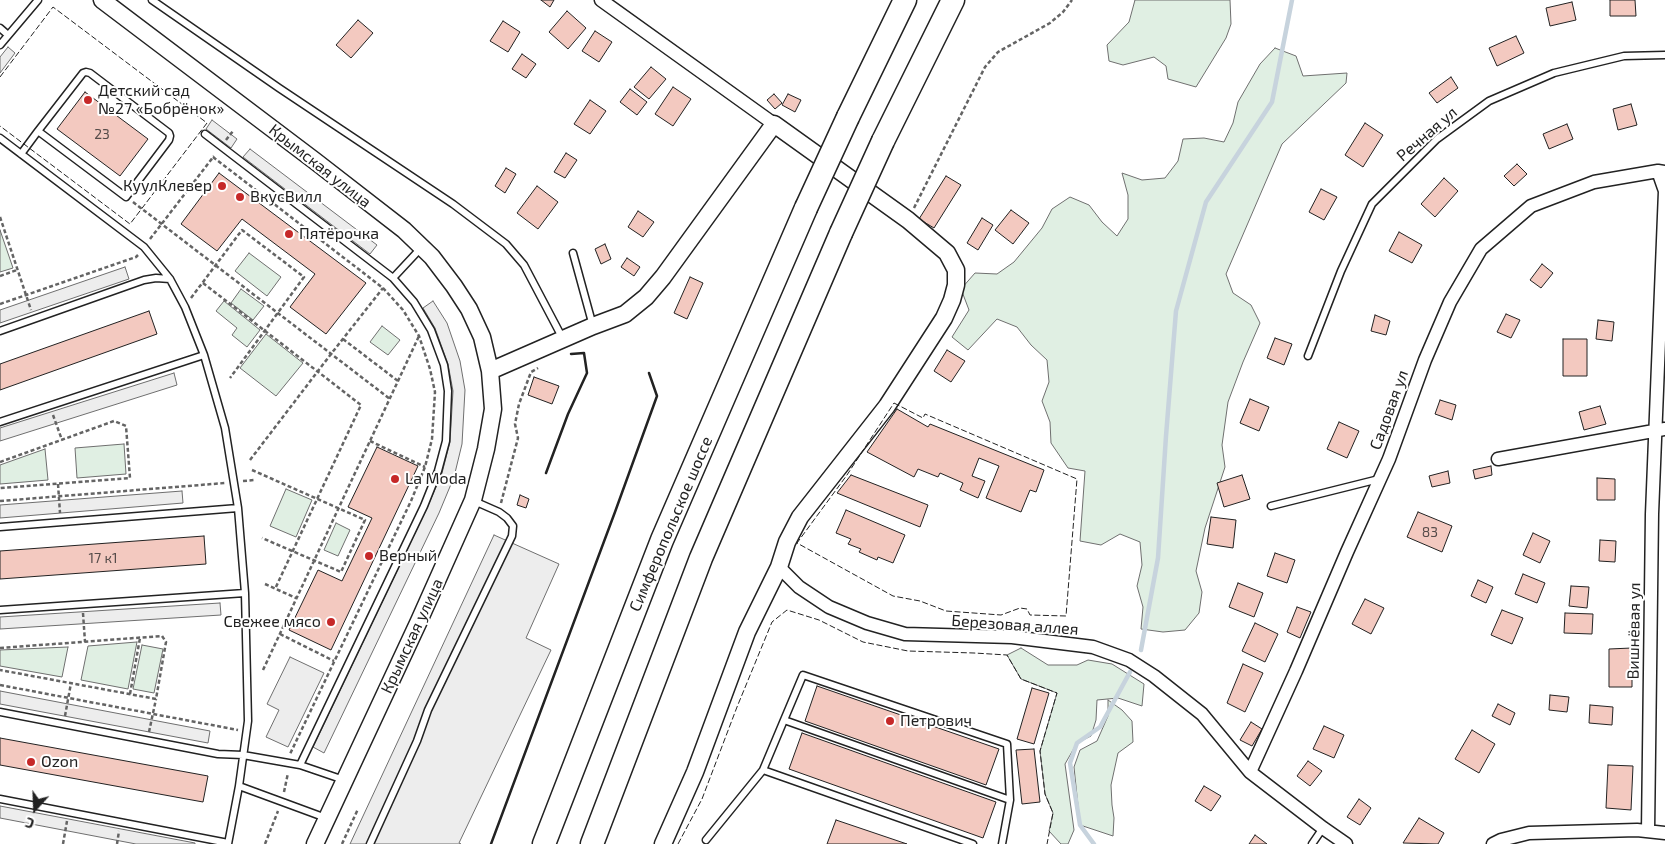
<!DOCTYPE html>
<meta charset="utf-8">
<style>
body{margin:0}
#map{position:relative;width:1665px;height:844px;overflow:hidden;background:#fff;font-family:"Exo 2",sans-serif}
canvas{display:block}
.north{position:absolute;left:10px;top:784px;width:50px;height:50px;-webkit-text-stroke:4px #fff;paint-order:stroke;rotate:200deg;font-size:14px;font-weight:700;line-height:20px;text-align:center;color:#222}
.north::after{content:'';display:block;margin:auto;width:18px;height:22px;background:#222;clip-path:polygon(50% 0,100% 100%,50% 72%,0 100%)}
</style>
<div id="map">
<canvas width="1665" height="844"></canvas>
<div class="north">С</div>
</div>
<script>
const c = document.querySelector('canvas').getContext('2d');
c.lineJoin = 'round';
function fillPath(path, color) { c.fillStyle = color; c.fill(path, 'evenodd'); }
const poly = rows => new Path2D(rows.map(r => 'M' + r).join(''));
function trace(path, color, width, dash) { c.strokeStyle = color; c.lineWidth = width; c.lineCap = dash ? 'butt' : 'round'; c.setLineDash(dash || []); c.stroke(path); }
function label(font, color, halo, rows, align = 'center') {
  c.font = font + ' "Exo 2",sans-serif'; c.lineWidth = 4; c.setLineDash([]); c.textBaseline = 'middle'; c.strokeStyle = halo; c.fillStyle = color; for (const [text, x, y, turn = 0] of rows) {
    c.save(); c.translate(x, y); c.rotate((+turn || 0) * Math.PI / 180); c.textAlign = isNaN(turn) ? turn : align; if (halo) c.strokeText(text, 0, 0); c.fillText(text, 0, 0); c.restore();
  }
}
const green = poly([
 [1135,0,1230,0,1231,24,1226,38,1196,87,1168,79,1166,66,1154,57,1123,65,1109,61,1107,45,1129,22,1135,0],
 [1275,48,1296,56,1303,76,1347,73,1346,83,1282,144,1226,274,1233,293,1251,305,1260,323,1243,362,1228,402,1222,445,1225,467,1205,528,1196,571,1202,592,1199,613,1185,630,1163,632,1141,629,1143,607,1137,586,1142,565,1140,542,1120,534,1101,545,1080,541,1085,471,1068,468,1051,443,1050,422,1042,401,1049,382,1047,360,1031,345,1017,327,997,319,968,350,952,337,969,310,961,289,975,273,997,274,1014,262,1042,228,1052,209,1070,197,1089,205,1102,222,1117,236,1128,219,1128,195,1122,173,1142,180,1165,178,1178,161,1183,139,1204,138,1224,142,1233,123,1238,102,1260,64,1275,48],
 [0,230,13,268,0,272,0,230],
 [249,253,281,277,267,296,235,271,249,253],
 [241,289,264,306,253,320,231,303,241,289],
 [224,301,260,330,247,347,232,335,237,328,216,311,224,301],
 [382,326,400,340,388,355,370,342,382,326],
 [266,334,303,363,276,396,240,368,266,334],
 [124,444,126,474,77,478,75,448,124,444],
 [45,449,48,480,0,484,0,465,45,449],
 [286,489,312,500,296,537,270,526,286,489],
 [336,523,350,530,338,556,324,550,336,523],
 [137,642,128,689,81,680,88,646,137,642],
 [142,645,163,649,154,693,133,689,142,645],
 [68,647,62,677,0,666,0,650,68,647],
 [1021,648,1048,665,1077,665,1088,660,1112,664,1144,684,1142,706,1118,698,1097,700,1096,720,1091,736,1077,743,1065,764,1074,830,1068,844,1061,844,1049,831,1053,813,1045,794,1040,751,1057,693,1021,679,1007,655,1021,648],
 [1108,700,1122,710,1132,721,1133,742,1118,753,1111,785,1112,805,1114,818,1113,836,1080,825,1074,767,1080,750,1097,741,1108,716,1108,700]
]);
const parking = poly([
 [8,47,15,53,0,73,0,57,8,47],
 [212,120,237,139,231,148,206,129,212,120],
 [250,149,377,245,370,254,243,157,250,149],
 [125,267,129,279,0,323,0,310,125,267],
 [433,301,447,323,460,361,465,390,462,444,454,477,439,513,324,753,313,747,427,508,442,473,450,442,453,391,448,364,435,328,423,308,433,301],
 [174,373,177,385,0,441,0,428,174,373],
 [182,491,183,503,0,518,0,505,182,491],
 [494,535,559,564,526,638,551,650,459,843,461,844,350,844,494,535],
 [220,603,221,615,0,629,0,617,220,603],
 [290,657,324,673,288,747,266,737,279,710,267,704,290,657],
 [0,691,210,731,208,743,0,704,0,691],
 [0,806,195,843,195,844,136,844,0,818,0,806]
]);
const stream = poly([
 [1141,650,1158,558,1166,436,1176,311,1206,202,1272,102,1292,0],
 [1094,844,1080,825,1070,763,1077,743,1100,727,1130,672]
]);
const building = poly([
 [541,0,554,0,550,7,541,0],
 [1610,0,1635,0,1636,16,1610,16,1610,0],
 [1572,2,1576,20,1550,26,1546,8,1572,2],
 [567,11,586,28,568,49,549,32,567,11],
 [358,20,373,33,351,58,336,45,358,20],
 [503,21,520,32,508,52,490,41,503,21],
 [595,31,612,42,599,62,582,51,595,31],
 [1516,36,1524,53,1497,66,1489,48,1516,36],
 [522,54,536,64,526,78,512,69,522,54],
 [651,67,666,79,649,99,634,87,651,67],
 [1451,77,1458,88,1437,103,1429,93,1451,77],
 [673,87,691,99,673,126,655,114,673,87],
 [630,89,647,102,637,115,620,102,630,89],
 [85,92,148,139,120,176,57,129,85,92],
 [774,94,782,103,775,109,767,100,774,94],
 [788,94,801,100,795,112,782,105,788,94],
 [590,100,606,111,590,134,574,124,590,100],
 [1631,104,1637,125,1618,130,1613,109,1631,104],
 [1365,123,1383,135,1363,167,1345,155,1365,123],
 [1567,124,1573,139,1549,149,1543,134,1567,124],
 [566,153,577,160,565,178,554,172,566,153],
 [1517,164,1527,174,1514,186,1504,176,1517,164],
 [506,168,516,174,505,193,495,186,506,168],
 [219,173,366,283,326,334,290,307,315,274,242,219,217,251,181,224,219,173],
 [946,176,961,185,934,228,919,219,946,176],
 [1444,178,1458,191,1435,217,1421,204,1444,178],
 [537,186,558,202,538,229,517,213,537,186],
 [1321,189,1337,197,1324,220,1309,212,1321,189],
 [1011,210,1029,223,1013,244,995,230,1011,210],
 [638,211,654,222,643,237,628,227,638,211],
 [982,218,993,225,978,250,967,243,982,218],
 [1399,232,1422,245,1412,263,1389,251,1399,232],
 [605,244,611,259,601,264,595,249,605,244],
 [627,258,640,267,634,276,621,267,627,258],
 [1542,264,1553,273,1541,288,1530,280,1542,264],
 [690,277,703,283,687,319,674,313,690,277],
 [149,311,157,334,0,390,0,364,149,311],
 [1506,314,1520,320,1511,338,1497,332,1506,314],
 [1375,315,1390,321,1386,335,1371,331,1375,315],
 [1598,320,1614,322,1612,341,1596,339,1598,320],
 [1275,338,1292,344,1284,365,1267,358,1275,338],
 [1563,339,1587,339,1587,376,1563,376,1563,339],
 [947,350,965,361,951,382,934,371,947,350],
 [534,377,559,386,552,404,528,395,534,377],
 [1250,399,1269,407,1259,431,1240,423,1250,399],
 [1440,400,1456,405,1452,420,1435,414,1440,400],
 [1600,406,1606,424,1584,430,1579,412,1600,406],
 [897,409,928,427,930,424,1044,470,1036,492,1030,490,1021,512,986,498,999,466,979,458,972,476,985,481,978,498,960,490,963,483,940,473,938,477,918,469,914,477,867,452,897,409],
 [1339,422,1359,431,1347,458,1327,449,1339,422],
 [377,447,418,466,331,650,289,630,318,570,342,581,372,518,348,507,377,447],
 [1491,466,1492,475,1475,479,1473,470,1491,466],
 [1448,471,1450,483,1432,487,1429,476,1448,471],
 [851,475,928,505,920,527,837,493,851,475],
 [1242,475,1250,499,1224,507,1217,483,1242,475],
 [1597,478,1615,479,1615,500,1597,500,1597,478],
 [520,495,529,499,526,508,517,505,520,495],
 [846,510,905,535,893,563,878,557,877,560,859,552,861,549,848,544,851,539,836,533,846,510],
 [1418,512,1452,526,1442,552,1407,537,1418,512],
 [1211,517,1236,520,1233,548,1207,544,1211,517],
 [1533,533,1550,541,1540,563,1523,555,1533,533],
 [204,536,206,564,0,579,0,551,204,536],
 [1600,540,1616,541,1615,562,1599,561,1600,540],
 [1275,553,1295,560,1287,583,1267,576,1275,553],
 [1523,574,1545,583,1537,603,1515,594,1523,574],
 [1478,580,1493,587,1486,603,1471,596,1478,580],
 [1238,583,1263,593,1254,617,1229,607,1238,583],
 [1571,586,1589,587,1587,608,1569,606,1571,586],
 [1365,599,1384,608,1371,634,1352,624,1365,599],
 [1297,607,1311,612,1300,638,1287,632,1297,607],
 [1502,610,1523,618,1512,644,1491,635,1502,610],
 [1565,613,1593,614,1592,634,1564,633,1565,613],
 [1255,623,1278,634,1265,662,1242,651,1255,623],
 [1632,648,1632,687,1609,687,1609,649,1632,648],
 [1243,664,1263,673,1245,712,1227,703,1243,664],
 [817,686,999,749,986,785,805,721,817,686],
 [1032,688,1049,693,1034,744,1017,739,1032,688],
 [1550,695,1569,697,1567,712,1549,710,1550,695],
 [1498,704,1515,713,1510,725,1492,716,1498,704],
 [1590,705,1613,707,1612,725,1589,723,1590,705],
 [1251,722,1262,729,1252,746,1240,740,1251,722],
 [1324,726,1344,735,1334,758,1313,749,1324,726],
 [1472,730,1495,744,1479,773,1455,759,1472,730],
 [802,733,996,802,983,838,789,769,802,733],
 [0,738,208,776,203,802,0,765,0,738],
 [1034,749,1040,802,1022,804,1016,750,1034,749],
 [1308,761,1322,771,1310,786,1297,776,1308,761],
 [1608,765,1633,766,1631,810,1606,808,1608,765],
 [1204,786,1221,796,1211,811,1195,801,1204,786],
 [1359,799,1371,808,1360,825,1347,817,1359,799],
 [1419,818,1444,833,1438,844,1403,843,1419,818],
 [836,820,907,844,827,844,836,820],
 [1255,835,1267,844,1249,844,1255,835]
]);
const path = poly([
 [226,140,233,131],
 [213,157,383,288,403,310,419,336,430,369,435,392,432,439,425,467,411,501,290,754],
 [133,202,390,399],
 [914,208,985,67,998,52,1050,23,1063,12,1072,0],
 [0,217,31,310],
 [150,239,214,156],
 [0,276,17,270],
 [203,283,361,405,275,589],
 [191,298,242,230,304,277,230,378],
 [0,304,136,257,138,255],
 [343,339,398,381],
 [53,415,62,440],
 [370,441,425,467],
 [250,460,331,354,383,288],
 [0,462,114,421,126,426,130,478,0,488],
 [252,470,365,520,341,572,262,538],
 [243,481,254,480],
 [58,484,60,513],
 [0,501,225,483],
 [501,503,518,438,515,424,519,404,531,372,538,368],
 [265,584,296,598],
 [83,613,85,642],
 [280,634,334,661],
 [0,648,162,636,166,642,156,699,0,670],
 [263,670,419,336],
 [0,685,238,730],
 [130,694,140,638],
 [65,716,71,683],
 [149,732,156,699],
 [284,792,288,773],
 [63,844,67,821],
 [117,844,119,831],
 [265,844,278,811],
 [342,844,358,809]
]);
const service = poly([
 [152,0,279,88,453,204,506,244,524,265,563,339],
 [0,28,8,35],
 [0,45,38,0],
 [205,134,393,278,414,302,431,330,444,365,448,391,446,441,438,471,424,506,300,765],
 [0,138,144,247,170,279,185,307,204,355,225,428,238,508,245,593,248,721,239,786,326,818],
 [21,154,38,131,83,73,86,72,90,73,169,133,170,136,169,140,126,197,38,131],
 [573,253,593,326],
 [393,278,421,248],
 [0,331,144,280,156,278,170,279],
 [1308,356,1341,271,1372,204,1437,139,1489,101,1554,73,1624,56,1665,55],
 [0,422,204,355],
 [1271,506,1379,479],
 [0,527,238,508],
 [0,610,245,593],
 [0,712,218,754,243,755,300,765,344,780],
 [784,720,803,675,1007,744,1010,800],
 [763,770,784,720,1010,800,1002,844],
 [0,799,228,843],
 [706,840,763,770,973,844],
 [228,844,239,786],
 [370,844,417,741,428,710,512,536,513,526,507,518,499,512,474,501],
 [1312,844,1323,828]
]);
const minor = poly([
 [601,0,774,124],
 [1498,459,1665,429],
 [779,567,799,587,829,607,867,623,905,634,1012,637,1093,647,1129,660,1154,676,1202,714,1250,772,1323,828,1346,844],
 [1250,772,1296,671,1347,552,1389,459,1425,360,1450,302,1481,249,1531,206,1594,182,1658,171,1665,172],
 [1648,831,1652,514,1665,191,1658,171],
 [1493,844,1501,840,1529,833,1637,830,1665,833]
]);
const tertiary = poly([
 [102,0,315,161,404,230,432,257,454,286,469,309,482,337,490,371,493,409,486,449,473,500,419,621,315,844],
 [490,371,593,326,625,314,646,297,663,277,774,124,908,220,947,253,956,270,956,285,952,300,944,318,887,406,800,517,787,542,779,567,747,632,695,772,663,844]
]);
const motorway = poly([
 [848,117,905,0],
 [883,141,953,0],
 [544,844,662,540,806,208],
 [592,844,701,558,841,233]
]);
const motorwayBridge = poly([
 [806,208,848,117],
 [841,233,883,141]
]);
const fence = poly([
 [0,77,53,7,207,123,130,224,0,126],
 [894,403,923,418,925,414,1077,479,1066,616,1030,615,1027,609,1020,608,1001,615,946,611,920,601,893,596,797,543,847,475,894,403],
 [678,844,702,799,737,707,772,622,787,610,819,620,863,642,908,651,974,653,1007,655,1021,679,1057,693,1040,751,1045,794,1053,813,1047,844]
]);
const wall = poly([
 [546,473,568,414,587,373,584,353,571,354],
 [491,844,615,512,657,396,649,373]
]);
const markers = [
 [88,100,5,"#c62828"],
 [222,186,5,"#c62828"],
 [240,197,5,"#c62828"],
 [289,234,5,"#c62828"],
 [395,479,5,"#c62828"],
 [369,556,5,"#c62828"],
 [331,622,5,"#c62828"],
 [890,721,5,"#c62828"],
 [31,762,5,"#c62828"]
];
const numberNames = [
 ["23",102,134],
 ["83",1430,532],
 ["17 к1",103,558]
];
const poiNames = [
 ["Детский сад",98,91],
 ["№27 «Бобрёнок»",98,109],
 ["КуулКлевер",212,186,"right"],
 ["ВкусВилл",250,197],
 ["Пятёрочка",299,234],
 ["La Moda",405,479],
 ["Верный",379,556],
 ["Свежее мясо",321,622,"right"],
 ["Петрович",900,721],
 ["Ozon",41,762]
];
const streetNames = [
 ["Речная ул",1427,134,-41],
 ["Крымская улица",320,166,38],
 ["Садовая ул",1389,410,-70],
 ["Симферопольское шоссе",671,524,-67],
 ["Березовая аллея",1015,625,4],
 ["Вишнёвая ул",1634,631,-89],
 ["Крымская улица",412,636,-65]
];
fillPath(green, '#e0efe3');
trace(green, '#6f6f6f', 1);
fillPath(parking, '#ededed');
trace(parking, '#6f6f6f', 1);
trace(stream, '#c7d3dd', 4.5);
fillPath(building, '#f3c9c0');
trace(building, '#222', 1);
trace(service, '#222', 9);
trace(minor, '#222', 15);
trace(tertiary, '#222', 19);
trace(motorway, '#222', 25);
trace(path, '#646464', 2.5, [4, 2.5]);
trace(service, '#fff', 6);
trace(minor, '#fff', 12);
trace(tertiary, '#fff', 16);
trace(motorway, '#fff', 22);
trace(motorwayBridge, '#222', 25, []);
trace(motorwayBridge, '#fff', 22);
trace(fence, '#222', 1, [6, 2.5]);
trace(wall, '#222', 2.5);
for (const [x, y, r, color] of markers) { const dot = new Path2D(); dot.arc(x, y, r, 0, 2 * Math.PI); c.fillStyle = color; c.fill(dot); trace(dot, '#fff', 2); }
label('14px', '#564c4a', null, numberNames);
label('16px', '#222', '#fff', poiNames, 'left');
label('16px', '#222', '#fff', streetNames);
</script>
